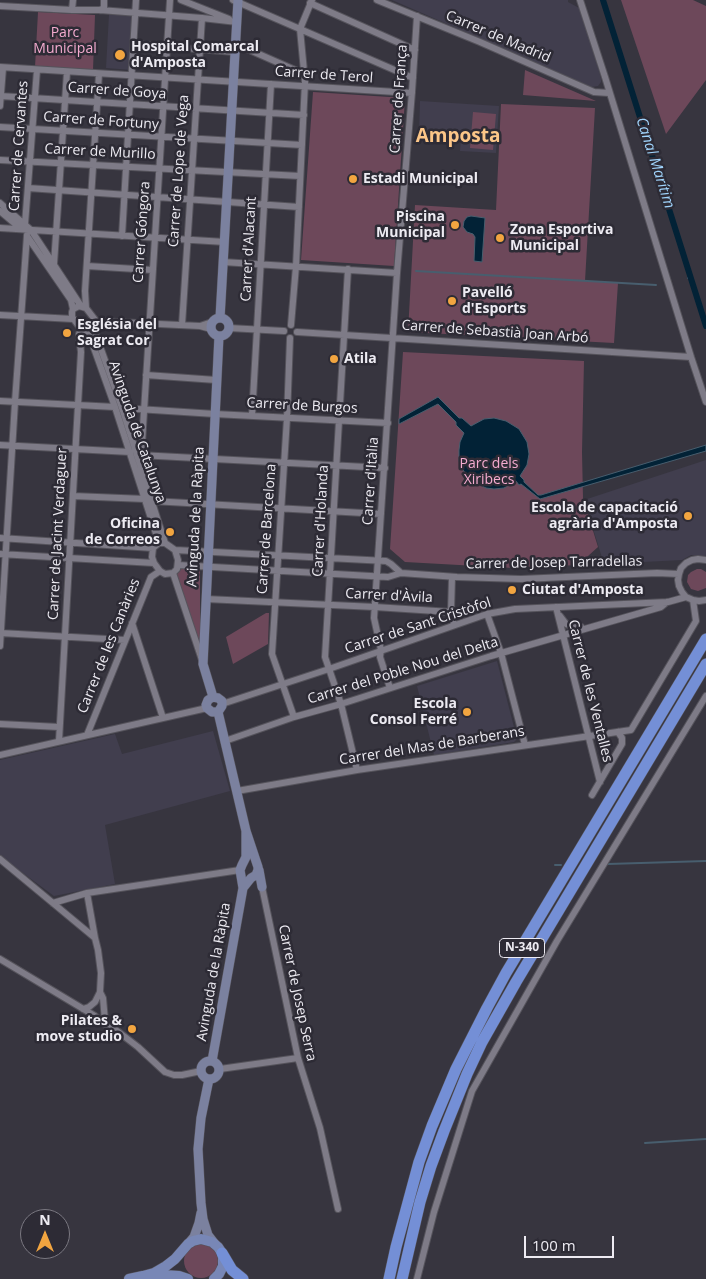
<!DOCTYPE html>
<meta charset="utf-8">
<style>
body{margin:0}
#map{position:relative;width:706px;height:1279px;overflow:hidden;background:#37353f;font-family:"Open Sans",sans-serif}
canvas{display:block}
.north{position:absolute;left:20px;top:1209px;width:50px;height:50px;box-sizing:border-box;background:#2d2b35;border:1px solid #7a7881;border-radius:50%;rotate:0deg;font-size:14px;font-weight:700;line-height:20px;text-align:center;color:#edebf2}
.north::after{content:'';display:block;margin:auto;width:18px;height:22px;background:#f2a540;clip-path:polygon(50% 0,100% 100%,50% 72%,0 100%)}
.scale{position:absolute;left:524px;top:1236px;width:90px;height:22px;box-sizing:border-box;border:2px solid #edebf2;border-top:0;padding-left:6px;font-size:15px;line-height:18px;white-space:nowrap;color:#edebf2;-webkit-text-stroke:4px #2d2b35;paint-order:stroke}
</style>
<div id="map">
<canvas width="706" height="1279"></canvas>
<div class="north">N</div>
<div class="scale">100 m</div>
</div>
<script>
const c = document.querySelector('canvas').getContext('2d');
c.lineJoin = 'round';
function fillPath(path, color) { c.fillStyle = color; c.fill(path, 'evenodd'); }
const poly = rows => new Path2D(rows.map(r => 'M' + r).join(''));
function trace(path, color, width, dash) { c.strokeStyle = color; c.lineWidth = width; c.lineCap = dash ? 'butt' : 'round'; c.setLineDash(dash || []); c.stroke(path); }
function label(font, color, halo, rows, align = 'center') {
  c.font = font + ' "Open Sans",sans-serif'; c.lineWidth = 5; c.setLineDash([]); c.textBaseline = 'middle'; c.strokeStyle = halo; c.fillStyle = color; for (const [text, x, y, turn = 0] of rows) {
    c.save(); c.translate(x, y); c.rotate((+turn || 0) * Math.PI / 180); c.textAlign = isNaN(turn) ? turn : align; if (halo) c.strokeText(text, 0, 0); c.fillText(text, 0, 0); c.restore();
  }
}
const built = poly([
 [392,0,568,0,568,2,581,9,601,78,601,82,598,86,592,87],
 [109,14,135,15,132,70,106,68],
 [420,101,499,106,496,153,460,151,461,136,430,133,430,135,419,134],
 [706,460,706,556,691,555,682,560,604,564,584,500],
 [497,661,517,739,514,742,434,755,417,686],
 [213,731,230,791,105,825,115,884,54,896,0,856,0,760,115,734,122,754]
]);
const green = poly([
 [621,0,693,0,706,6,706,80,666,134],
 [38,12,95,15,93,70,35,67],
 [525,70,596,101,523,95],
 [313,92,405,98,394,266,301,260],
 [501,104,595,108,585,281,618,283,614,343,408,332,415,205,496,210],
 [473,112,496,114,493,150,470,148],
 [403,352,584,361,582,452,583,498,598,547,578,565,513,568,405,562,390,549],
 [182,568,200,570,200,647,176,575],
 [697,569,701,569,706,572,706,588,698,591,691,589,687,582,688,575,691,572],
 [266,613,269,613,268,644,233,664,226,637],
 '184 1261a17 17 0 1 1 34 0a17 17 0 1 1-34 0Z'
]);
const water = poly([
 [471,216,485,218,482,262,474,261,475,237,473,234,467,232,463,227,464,221,467,217,471,216],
 [438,397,459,418,462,418,471,426,484,419,494,418,506,421,519,429,527,442,529,454,527,465,520,476,524,480,524,482,538,495,541,495,706,445,706,451,540,499,521,484,519,485,516,481,504,488,494,489,486,488,472,481,463,470,459,461,459,450,460,442,464,433,456,425,456,422,438,404,399,424,399,419,438,397]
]);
const stream = poly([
 [416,271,656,285],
 [688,278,691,278],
 [608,864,706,861],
 [555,865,561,865],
 [645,1143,706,1139]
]);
const canal = poly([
 [603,0,706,326]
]);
const street = poly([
 [181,0,229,19],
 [233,0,413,78],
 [377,0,480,42,594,92,609,93],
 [580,0,605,77,691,357,706,402],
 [310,3,415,50],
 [0,6,72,10,100,10,202,18,237,22],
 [72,10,73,0],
 [100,10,104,8,104,0],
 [134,44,235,52],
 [236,44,304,74],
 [0,67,412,93],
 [0,96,304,115],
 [0,106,3,68],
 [0,127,302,145],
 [0,160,300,176],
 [28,188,299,207],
 [0,203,31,230,81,306],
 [0,211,20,228],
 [25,224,37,70],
 [0,228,225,242],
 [27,236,71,300,73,309],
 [122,236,136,0],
 [223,262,397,273],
 [54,264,67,72],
 [87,266,152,270],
 [348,269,325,657,341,704,357,770],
 [86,308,85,291,99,74],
 [0,315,73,319],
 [96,321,200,326,211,329],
 [182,325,202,18],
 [291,325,296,266,305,82,300,29,312,0],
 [200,326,212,322],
 [229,328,284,331],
 [297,332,691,357],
 [290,338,287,418,272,654,294,717],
 [146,375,216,380],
 [0,401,115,407],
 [122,408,215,414,388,423],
 [252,416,271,84],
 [0,445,130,452],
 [139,455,385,468],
 [141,459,170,0],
 [73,496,145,499],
 [152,501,381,514],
 [0,538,153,548],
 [159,543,115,407,90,337,86,332,81,329,72,317,72,312,73,309,79,306,86,308,96,321,97,324,95,330,97,338,122,408,165,543],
 [159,543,165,543,175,550,178,560,177,569,173,573,165,574,160,571,154,563,152,557,153,548,159,543],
 [175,550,386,561,391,564,401,573],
 [0,554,154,563],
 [706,560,698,559,692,560,686,563,681,568,679,574,678,580,679,586,682,592,686,597,693,600,699,601,706,600],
 [178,565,388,577,401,573,457,577,521,579,657,573,679,574],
 [173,573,202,660],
 [452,577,451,612,454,625],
 [206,599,375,607,451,612],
 [556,607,600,782],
 [487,614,501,653,525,745],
 [560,616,566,624,574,627,581,627],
 [132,623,163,718],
 [0,633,125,640],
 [0,646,15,402,27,235],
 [390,688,380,657,381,650,374,618,397,273,412,92,417,16],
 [222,704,329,669,487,614,515,609,668,602,686,597],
 [0,724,59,727],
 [87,735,151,577,160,571],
 [59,741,78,405,81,352,79,334,81,329],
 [225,741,294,717,341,704,491,656,661,607,667,602],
 [0,755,207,708],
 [237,791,357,770,631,730,696,621,693,600],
 [592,795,622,744,622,738,618,732],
 [0,859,95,938,98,950,101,973,100,992,95,1002,89,1007,83,1009],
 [262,887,298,1058,320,1128,338,1209],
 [87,893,95,938],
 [53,903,87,893,240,870],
 [0,959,95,1016,107,1026,116,1030,138,1047,165,1072,174,1075,182,1075,201,1071],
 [100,992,103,998,105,1021,107,1025],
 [220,1069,298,1058],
 [417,1279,434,1212,472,1091,557,941,706,696]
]);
const secondary = poly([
 '211 327a9 9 0 1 1 18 0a9 9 0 1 1-18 0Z',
 [220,318,238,0],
 [213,697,203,664,219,336],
 [213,697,208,700,206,705,207,708,212,712,218,712],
 [213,697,218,698,222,701,222,706,218,712],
 [218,712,246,831,258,867,258,870,256,875,251,878,243,888],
 [259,870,262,887],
 '201 1070a9 9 0 1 1 18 0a9 9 0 1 1-18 0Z',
 [212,1061,243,888,240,870,242,865,246,857,246,831],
 [209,1079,201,1118,198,1149,201,1203,203,1219,208,1235,215,1244],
 [188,1244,194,1237,199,1223,201,1213]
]);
const primary = poly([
 [143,1276,154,1273,166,1266,175,1259,188,1244,193,1241,201,1239,212,1242,218,1247,222,1253,223,1258,223,1266,219,1274,214,1279],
 [129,1279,143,1276,163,1275,179,1276,188,1279]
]);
const highway = poly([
 [222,1253,232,1270,243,1279],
 [389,1279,396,1247,419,1162,432,1126,456,1069,487,1008,506,973,706,639],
 [402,1279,420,1202,431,1166,444,1131,467,1074,482,1042,516,982,706,664]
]);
const markers = [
 [120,55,6,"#f2a540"],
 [353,179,5,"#f2a540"],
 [455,225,5,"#f2a540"],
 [500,238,5,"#f2a540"],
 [452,301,5,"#f2a540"],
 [67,333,5,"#f2a540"],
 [334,359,5,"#f2a540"],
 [688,516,5,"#f2a540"],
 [170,532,5,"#f2a540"],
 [512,590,5,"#f2a540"],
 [467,712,5,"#f2a540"],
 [132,1029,5,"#f2a540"]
];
const shields = [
 [522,948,45]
];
const shieldNames = [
 ["N-340",522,948]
];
const parkNames = [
 ["Parc",65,33],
 ["Municipal",65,49],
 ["Parc dels",489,464],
 ["Xiribecs",489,480]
];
const streetNames = [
 ["Carrer de Madrid",498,37,23],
 ["Carrer de Terol",324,75,4],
 ["Carrer de Goya",117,91,4],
 ["Carrer de França",399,99,-86],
 ["Carrer de Fortuny",101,121,4],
 ["Carrer de Cervantes",19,146,-86],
 ["Carrer de Murillo",100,152,3],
 ["Carrer de Lope de Vega",179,171,-86],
 ["Carrer Góngora",142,232,-86],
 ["Carrer d'Alacant",249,249,-87],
 ["Carrer de Sebastià Joan Arbó",495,332,4],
 ["Carrer de Burgos",302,406,3],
 ["Avinguda de Catalunya",137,432,71],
 ["Carrer d'Itàlia",371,481,-86],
 ["Avinguda de la Ràpita",196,517,-87],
 ["Carrer d'Holanda",321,521,-87],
 ["Carrer de Barcelona",267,529,-86],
 ["Carrer de Jacint Verdaguer",58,534,-87],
 ["Carrer de Josep Tarradellas",554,563,-1],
 ["Carrer d'Àvila",389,596,3],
 ["Carrer de Sant Cristòfol",418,626,-18],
 ["Carrer de les Canàries",109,646,-68],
 ["Carrer del Poble Nou del Delta",403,671,-17],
 ["Carrer de les Ventalles",590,691,76],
 ["Carrer del Mas de Barberans",432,746,-9],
 ["Avinguda de la Ràpita",214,972,-80],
 ["Carrer de Josep Serra",297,993,78]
];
const poiNames = [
 ["Hospital Comarcal",131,47],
 ["d'Amposta",131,63],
 ["Estadi Municipal",363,179],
 ["Piscina",445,217,"right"],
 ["Municipal",445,233,"right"],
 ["Zona Esportiva",510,230],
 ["Municipal",510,246],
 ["Pavelló",462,293],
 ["d'Esports",462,309],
 ["Església del",77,325],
 ["Sagrat Cor",77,341],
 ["Atila",344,359],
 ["Escola de capacitació",678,508,"right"],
 ["agrària d'Amposta",678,524,"right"],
 ["Oficina",160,524,"right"],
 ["de Correos",160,540,"right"],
 ["Ciutat d'Amposta",522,590],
 ["Escola",457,704,"right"],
 ["Consol Ferré",457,720,"right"],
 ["Pilates &",122,1021,"right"],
 ["move studio",122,1037,"right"]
];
const waterNames = [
 ["Canal Marítim",655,163,72]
];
const districtNames = [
 ["Amposta",458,137]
];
fillPath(built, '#413e4e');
fillPath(green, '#6d485a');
fillPath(water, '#022236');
trace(water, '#485e6e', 1);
trace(stream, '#485e6e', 2);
trace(canal, '#022236', 6);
trace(street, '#55535b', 8);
trace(secondary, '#55535b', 10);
trace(primary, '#55535b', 11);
trace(highway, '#55535b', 12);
trace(street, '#7e7b87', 6);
trace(secondary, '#7b819f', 9);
trace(primary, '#7887b6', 10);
trace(highway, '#748fd6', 11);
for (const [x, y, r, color] of markers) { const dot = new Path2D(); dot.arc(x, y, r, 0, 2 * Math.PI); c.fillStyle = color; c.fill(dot); trace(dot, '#2d2b35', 2); }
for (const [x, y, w] of shields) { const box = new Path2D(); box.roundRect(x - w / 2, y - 9.5, w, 19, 4); c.fillStyle = '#2d2b35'; c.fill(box); trace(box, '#edebf2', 1); }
label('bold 12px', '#edebf2', null, shieldNames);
label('14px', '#f4abcf', '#2d2b35', parkNames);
label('14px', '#edebf2', '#2d2b35', streetNames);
label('bold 14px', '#edebf2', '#2d2b35', poiNames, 'left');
label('italic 15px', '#a0d4fc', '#2d2b35', waterNames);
label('bold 19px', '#fcc688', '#2d2b35', districtNames);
</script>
